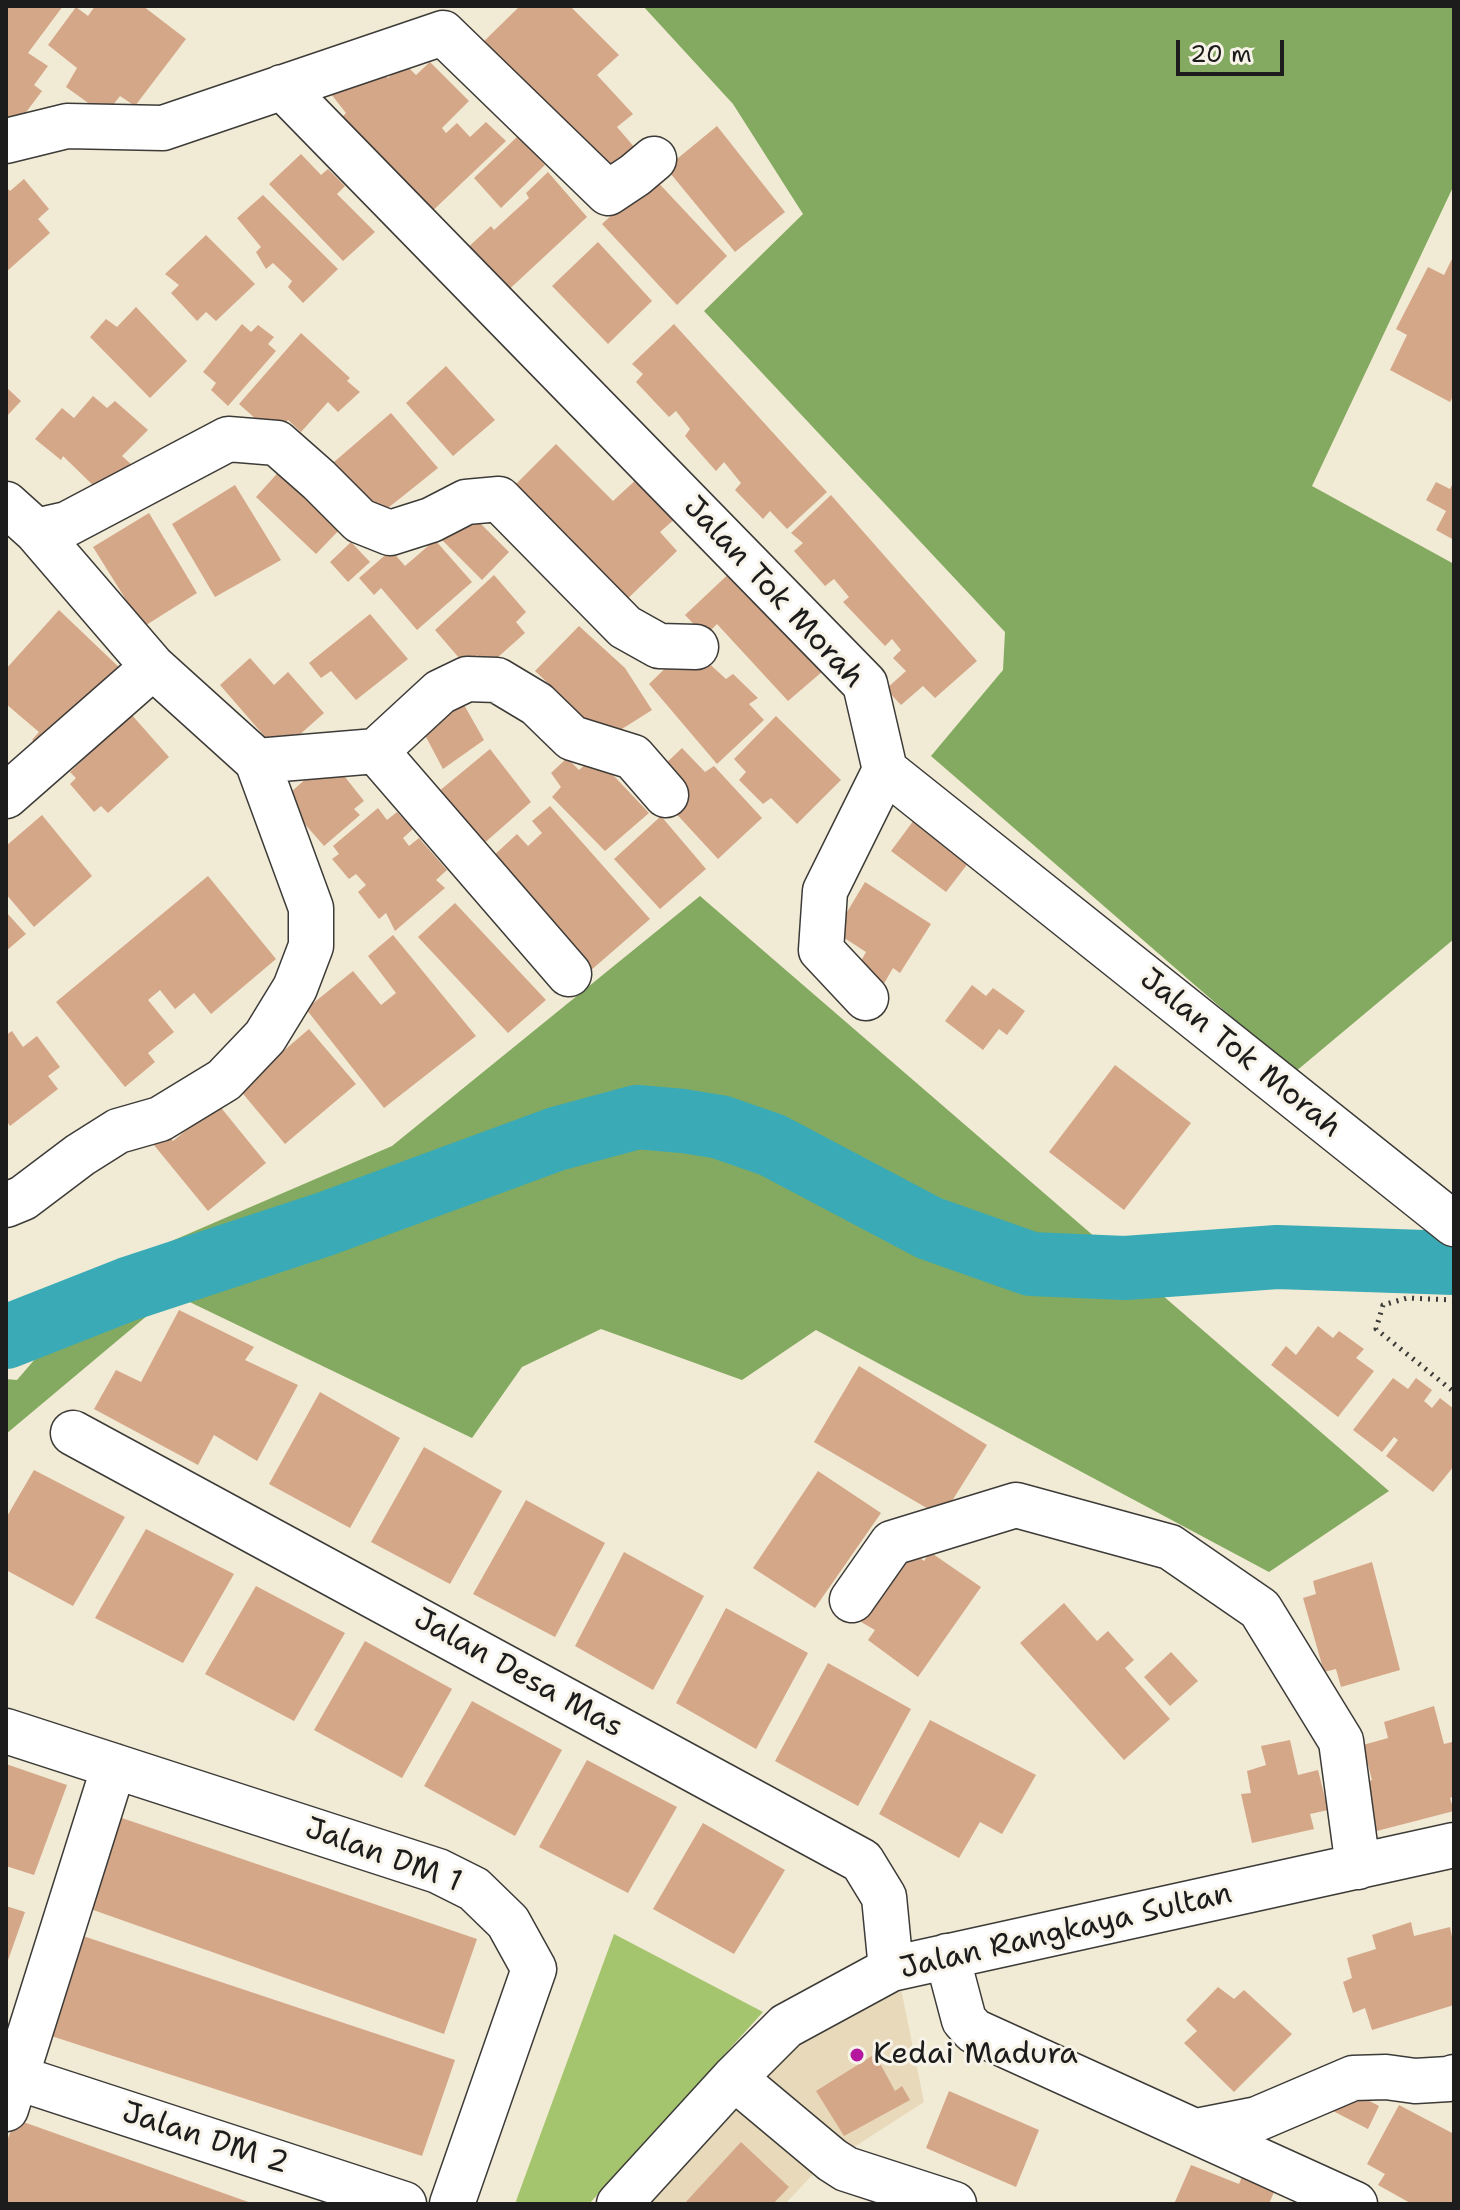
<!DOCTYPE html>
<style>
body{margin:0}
#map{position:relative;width:1460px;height:2210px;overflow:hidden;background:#f1ead4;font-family:"Shantell Sans",sans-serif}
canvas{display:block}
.frame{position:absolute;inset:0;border:8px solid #1c1c1c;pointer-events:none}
.scale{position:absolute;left:1176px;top:40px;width:108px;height:36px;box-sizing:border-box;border:4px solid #1c1c1c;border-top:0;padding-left:10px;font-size:24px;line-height:28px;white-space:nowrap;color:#1c1c1c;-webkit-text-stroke:6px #f7f3e8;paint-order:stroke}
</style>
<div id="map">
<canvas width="1460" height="2210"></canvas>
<div class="frame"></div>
<div class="scale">20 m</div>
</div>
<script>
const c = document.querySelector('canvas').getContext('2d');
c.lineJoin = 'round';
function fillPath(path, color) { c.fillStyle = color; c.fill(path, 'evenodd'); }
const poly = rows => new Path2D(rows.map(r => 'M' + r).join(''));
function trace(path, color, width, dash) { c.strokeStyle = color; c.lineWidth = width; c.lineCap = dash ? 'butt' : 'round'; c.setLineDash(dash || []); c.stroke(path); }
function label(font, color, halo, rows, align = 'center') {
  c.font = font + ' "Shantell Sans",sans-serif'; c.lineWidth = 6; c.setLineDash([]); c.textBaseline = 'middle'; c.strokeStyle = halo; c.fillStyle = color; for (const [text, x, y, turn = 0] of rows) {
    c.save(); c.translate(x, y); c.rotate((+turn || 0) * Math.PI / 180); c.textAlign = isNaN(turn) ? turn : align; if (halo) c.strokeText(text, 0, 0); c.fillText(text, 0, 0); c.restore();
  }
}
const built = poly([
 [901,1989,924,2102,815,2172,785,2204,650,2204,799,2041]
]);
const green = poly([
 [614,1934,763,2012,589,2204,518,2204,516,2201]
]);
const forest = poly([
 [643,6,1454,6,1454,185,1312,486,1454,564,1454,939,1295,1072,931,756,1003,670,1005,632,704,311,803,214,733,104],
 [700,896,1389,1491,1269,1572,816,1330,742,1380,601,1329,522,1367,472,1438,173,1294,6,1434,6,1379,17,1380,116,1265,392,1146]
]);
const river = poly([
 [6,1337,128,1289,325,1224,556,1139,637,1117,683,1121,720,1127,772,1145,929,1228,1031,1264,1125,1268,1277,1257,1454,1263]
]);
const building = poly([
 [6,6,63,6,28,53,48,66,34,85,42,91,18,123,9,116,6,121],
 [95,6,143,6,186,39,135,106,120,96,105,115,66,87,77,68,48,45,76,7,88,16],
 [520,6,570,6,619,55,597,75,633,114,617,127,641,155,609,183,476,49],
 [430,62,469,101,442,128,446,133,457,123,470,137,486,122,506,141,424,219,332,127,346,113,331,94,372,64,388,78,404,63,416,75],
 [717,126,785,212,735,252,666,168],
 [518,136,545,165,501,208,474,178],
 [301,154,321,175,328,169,345,186,337,194,375,232,343,261,269,184],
 [548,172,587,217,502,296,463,252,491,226,494,230,529,198,526,193],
 [653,177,727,256,677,305,602,224],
 [24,179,49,209,38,219,50,233,6,272,6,187,10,191],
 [263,195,338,269,303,303,288,287,292,281,273,263,266,269,256,252,261,247,237,218],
 [206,235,255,284,216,321,206,312,197,321,171,293,179,285,165,274],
 [598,242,652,301,608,344,552,286],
 [1454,255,1454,394,1450,402,1390,370,1407,335,1396,329,1428,267,1444,275],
 [136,307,187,361,150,398,90,337,106,319,117,327],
 [242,324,251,332,258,325,274,337,268,344,276,351,228,406,211,390,216,383,203,372],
 [674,324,827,492,787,529,770,511,763,519,735,490,741,483,724,462,716,471,685,436,690,429,676,411,669,417,636,382,643,374,632,364],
 [301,333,350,378,347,381,360,392,338,412,328,402,301,432,288,420,274,435,239,404],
 [446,366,495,420,453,456,406,403],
 [6,387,21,401,6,417],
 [93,396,107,408,115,401,148,430,122,456,133,466,104,496,63,456,61,460,35,439,62,408,74,418],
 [391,413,438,468,378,516,335,482,344,473,334,462],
 [556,444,613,501,639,477,678,516,660,532,677,551,618,608,563,548,572,540,516,484],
 [283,467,344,525,316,554,256,497],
 [1454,481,1454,540,1436,530,1446,511,1426,500,1436,482,1450,489],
 [235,485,281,560,215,597,172,524],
 [831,495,977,661,935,698,923,686,901,705,886,689,906,671,893,658,901,650,892,639,885,646,843,602,849,597,834,579,825,586,794,551,803,543,791,533],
 [466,509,509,552,482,580,438,536],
 [149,513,197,593,143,627,93,547],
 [435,540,472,582,417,630,381,588,374,595,359,578,391,550,405,566],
 [351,542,370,562,348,582,330,562],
 [736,567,830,665,788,701,717,624,705,636,685,615],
 [494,575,526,612,516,622,525,633,488,666,477,655,466,666,435,630],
 [59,610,124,672,48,751,32,740,39,732,6,704,6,669],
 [370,614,408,659,356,700,331,671,321,678,309,663],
 [579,626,625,668,652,710,603,741,556,708,567,701,535,671],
 [680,654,703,658,726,679,733,674,758,698,749,704,764,720,717,764,649,684],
 [250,658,274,685,288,672,324,713,279,753,220,685],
 [459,696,484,740,443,769,418,722],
 [131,714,169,757,108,813,101,806,94,812,70,784,76,778,70,772],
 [776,716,841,780,797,824,771,798,763,804,739,780,746,772,734,759],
 [682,748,705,772,714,766,762,818,718,859,670,807,661,768],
 [490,749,531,802,481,846,438,792],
 [595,756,649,813,605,851,552,797,561,787,551,773,567,758,579,770],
 [338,768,364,801,354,809,360,815,324,846,283,799,317,769,324,778],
 [550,806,650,919,590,971,491,858,517,834,528,846,542,833,532,821],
 [378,808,387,820,397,812,413,829,403,838,409,846,419,838,447,870,436,880,445,888,395,931,386,913,379,919,358,892,366,885,356,874,349,879,332,859,339,854,333,846],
 [42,815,92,876,34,927,6,894,6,846],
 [661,816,706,869,660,909,614,859],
 [914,820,969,862,946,892,891,851],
 [208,876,276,959,211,1014,194,993,175,1009,160,990,148,1000,174,1032,148,1053,155,1062,125,1087,56,1002],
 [865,882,931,924,900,973,893,968,882,987,855,972,866,952,835,932],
 [455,903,546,1000,508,1033,418,937],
 [6,912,26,934,6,951],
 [393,935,476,1036,384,1108,306,1009,353,971,381,1005,396,993,368,956],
 [972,985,986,996,993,988,1025,1011,1007,1035,999,1029,983,1050,945,1021],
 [309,1029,356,1084,285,1144,239,1089],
 [12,1031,23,1047,37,1036,60,1067,48,1076,58,1089,10,1126,6,1120,6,1035],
 [1115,1065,1191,1123,1124,1210,1049,1152],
 [218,1104,266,1163,208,1211,149,1139,163,1128,173,1141],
 [179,1310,254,1347,245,1360,298,1385,257,1461,214,1435,198,1465,94,1409,116,1370,141,1382],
 [1318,1326,1333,1338,1339,1331,1364,1349,1356,1358,1374,1371,1338,1417,1271,1365,1286,1346,1296,1355],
 [859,1366,987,1445,942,1517,814,1442],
 [1393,1378,1408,1389,1416,1378,1432,1390,1424,1401,1432,1408,1440,1398,1454,1409,1454,1466,1433,1492,1386,1456,1398,1440,1394,1437,1382,1452,1353,1430],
 [320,1392,400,1438,350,1528,269,1484],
 [424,1447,502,1491,450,1584,371,1542],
 [34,1470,125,1517,73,1606,6,1570,6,1518],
 [818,1471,881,1513,815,1608,753,1568],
 [526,1500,605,1543,555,1637,473,1594],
 [146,1529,234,1574,183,1663,95,1618],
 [911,1551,924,1561,930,1552,981,1587,918,1677,868,1640,875,1630,861,1622],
 [624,1552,704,1596,653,1690,575,1646],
 [1372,1562,1400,1670,1341,1687,1336,1669,1324,1672,1303,1598,1316,1594,1313,1581],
 [256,1586,345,1633,294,1721,205,1674],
 [1064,1603,1097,1641,1108,1631,1134,1660,1125,1668,1170,1719,1124,1760,1020,1643],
 [726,1608,808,1653,756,1749,676,1703],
 [365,1641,452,1689,402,1778,314,1730],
 [1171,1652,1198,1681,1170,1706,1144,1677],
 [828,1663,911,1709,858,1806,775,1761],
 [472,1701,562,1750,515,1836,424,1786],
 [1434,1706,1444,1744,1452,1742,1454,1752,1454,1796,1450,1798,1454,1811,1373,1832,1361,1783,1372,1780,1363,1745,1388,1738,1384,1722],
 [930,1720,1036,1775,1002,1834,980,1822,959,1858,879,1814],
 [1290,1740,1298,1775,1318,1770,1328,1810,1310,1814,1314,1829,1252,1843,1241,1794,1251,1793,1247,1771,1266,1765,1261,1746],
 [587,1760,677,1807,628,1893,539,1847],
 [6,1764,67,1785,34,1875,6,1866],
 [113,1815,477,1939,444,2034,82,1906],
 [703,1823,785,1870,734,1954,653,1909],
 [6,1906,25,1912,6,1966],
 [1411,1922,1414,1936,1450,1927,1454,1946,1454,2005,1372,2030,1365,2008,1353,2013,1343,1982,1352,1978,1347,1958,1376,1949,1372,1935],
 [77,1934,455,2060,422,2156,42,2033],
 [1218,1987,1234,1999,1244,1990,1292,2034,1234,2092,1184,2043,1197,2031,1186,2020],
 [875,2054,895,2091,902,2086,910,2100,844,2136,816,2091],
 [1343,2087,1379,2106,1368,2129,1331,2110],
 [949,2091,1039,2130,1016,2187,926,2148],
 [1399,2105,1454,2134,1454,2204,1412,2204,1378,2185,1385,2174,1367,2164],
 [15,2119,254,2204,6,2204,6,2144],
 [741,2142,789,2187,773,2204,684,2204],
 [1191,2165,1239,2184,1243,2174,1277,2185,1269,2204,1174,2204]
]);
const path = poly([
 [1454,1300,1407,1298,1383,1305,1376,1329,1454,1392]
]);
const minor = poly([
 [282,87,865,684,885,770,1454,1224],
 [6,141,67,126,163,128,443,33,608,193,635,175,654,159],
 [6,504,36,531,153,667,257,761,311,908,311,946,295,988,265,1037,224,1080,160,1119,118,1131,80,1155,23,1198,6,1205],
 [36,531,67,524,228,439,277,443,319,480,360,521,390,533,431,520,466,502,499,499,625,627,659,646,696,647],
 [376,751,569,974],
 [257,761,376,751,440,692,467,679,497,680,537,704,572,738,633,757,666,795],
 [6,796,153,667],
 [866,998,821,950,825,891,885,770],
 [73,1433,862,1861,884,1897,891,1969],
 [852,1600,892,1543,1016,1505,1170,1547,1260,1609,1341,1741,1358,1867],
 [6,1731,438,1871,474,1889,508,1922,534,1969,452,2204],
 [947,1956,964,2020,974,2031,1355,2204],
 [6,2074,404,2204],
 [734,2078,832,2160,846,2169,954,2204],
 [6,2109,114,1766],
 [1196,2131,1257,2119,1353,2078,1386,2077,1415,2081,1449,2079,1454,2077],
 [619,2204,734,2078,786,2026,891,1969,1454,1845]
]);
const markers = [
 [857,2055,8,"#b5179e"]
];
const streetNames = [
 ["Jalan Tok Morah",773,593,47],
 ["Jalan Tok Morah",1240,1054,39],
 ["Jalan Desa Mas",518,1674,29],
 ["Jalan DM 1",383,1856,20],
 ["Jalan Rangkaya Sultan",1066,1932,-13],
 ["Jalan DM 2",205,2139,18]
];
const poiNames = [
 ["Kedai Madura",873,2055]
];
fillPath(built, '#e8d9ba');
fillPath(green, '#a4c56d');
fillPath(forest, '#83aa60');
trace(river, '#3aabb6', 64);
fillPath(building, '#d5a789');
trace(minor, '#3c3b38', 47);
trace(path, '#3c3b38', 5, [2, 6]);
trace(minor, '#fff', 44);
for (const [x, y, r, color] of markers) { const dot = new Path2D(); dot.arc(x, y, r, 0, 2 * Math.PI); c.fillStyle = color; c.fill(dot); trace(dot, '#f7f3e8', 3); }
label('30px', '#1c1c1c', '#f7f3e8', streetNames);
label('30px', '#1c1c1c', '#f7f3e8', poiNames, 'left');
</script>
